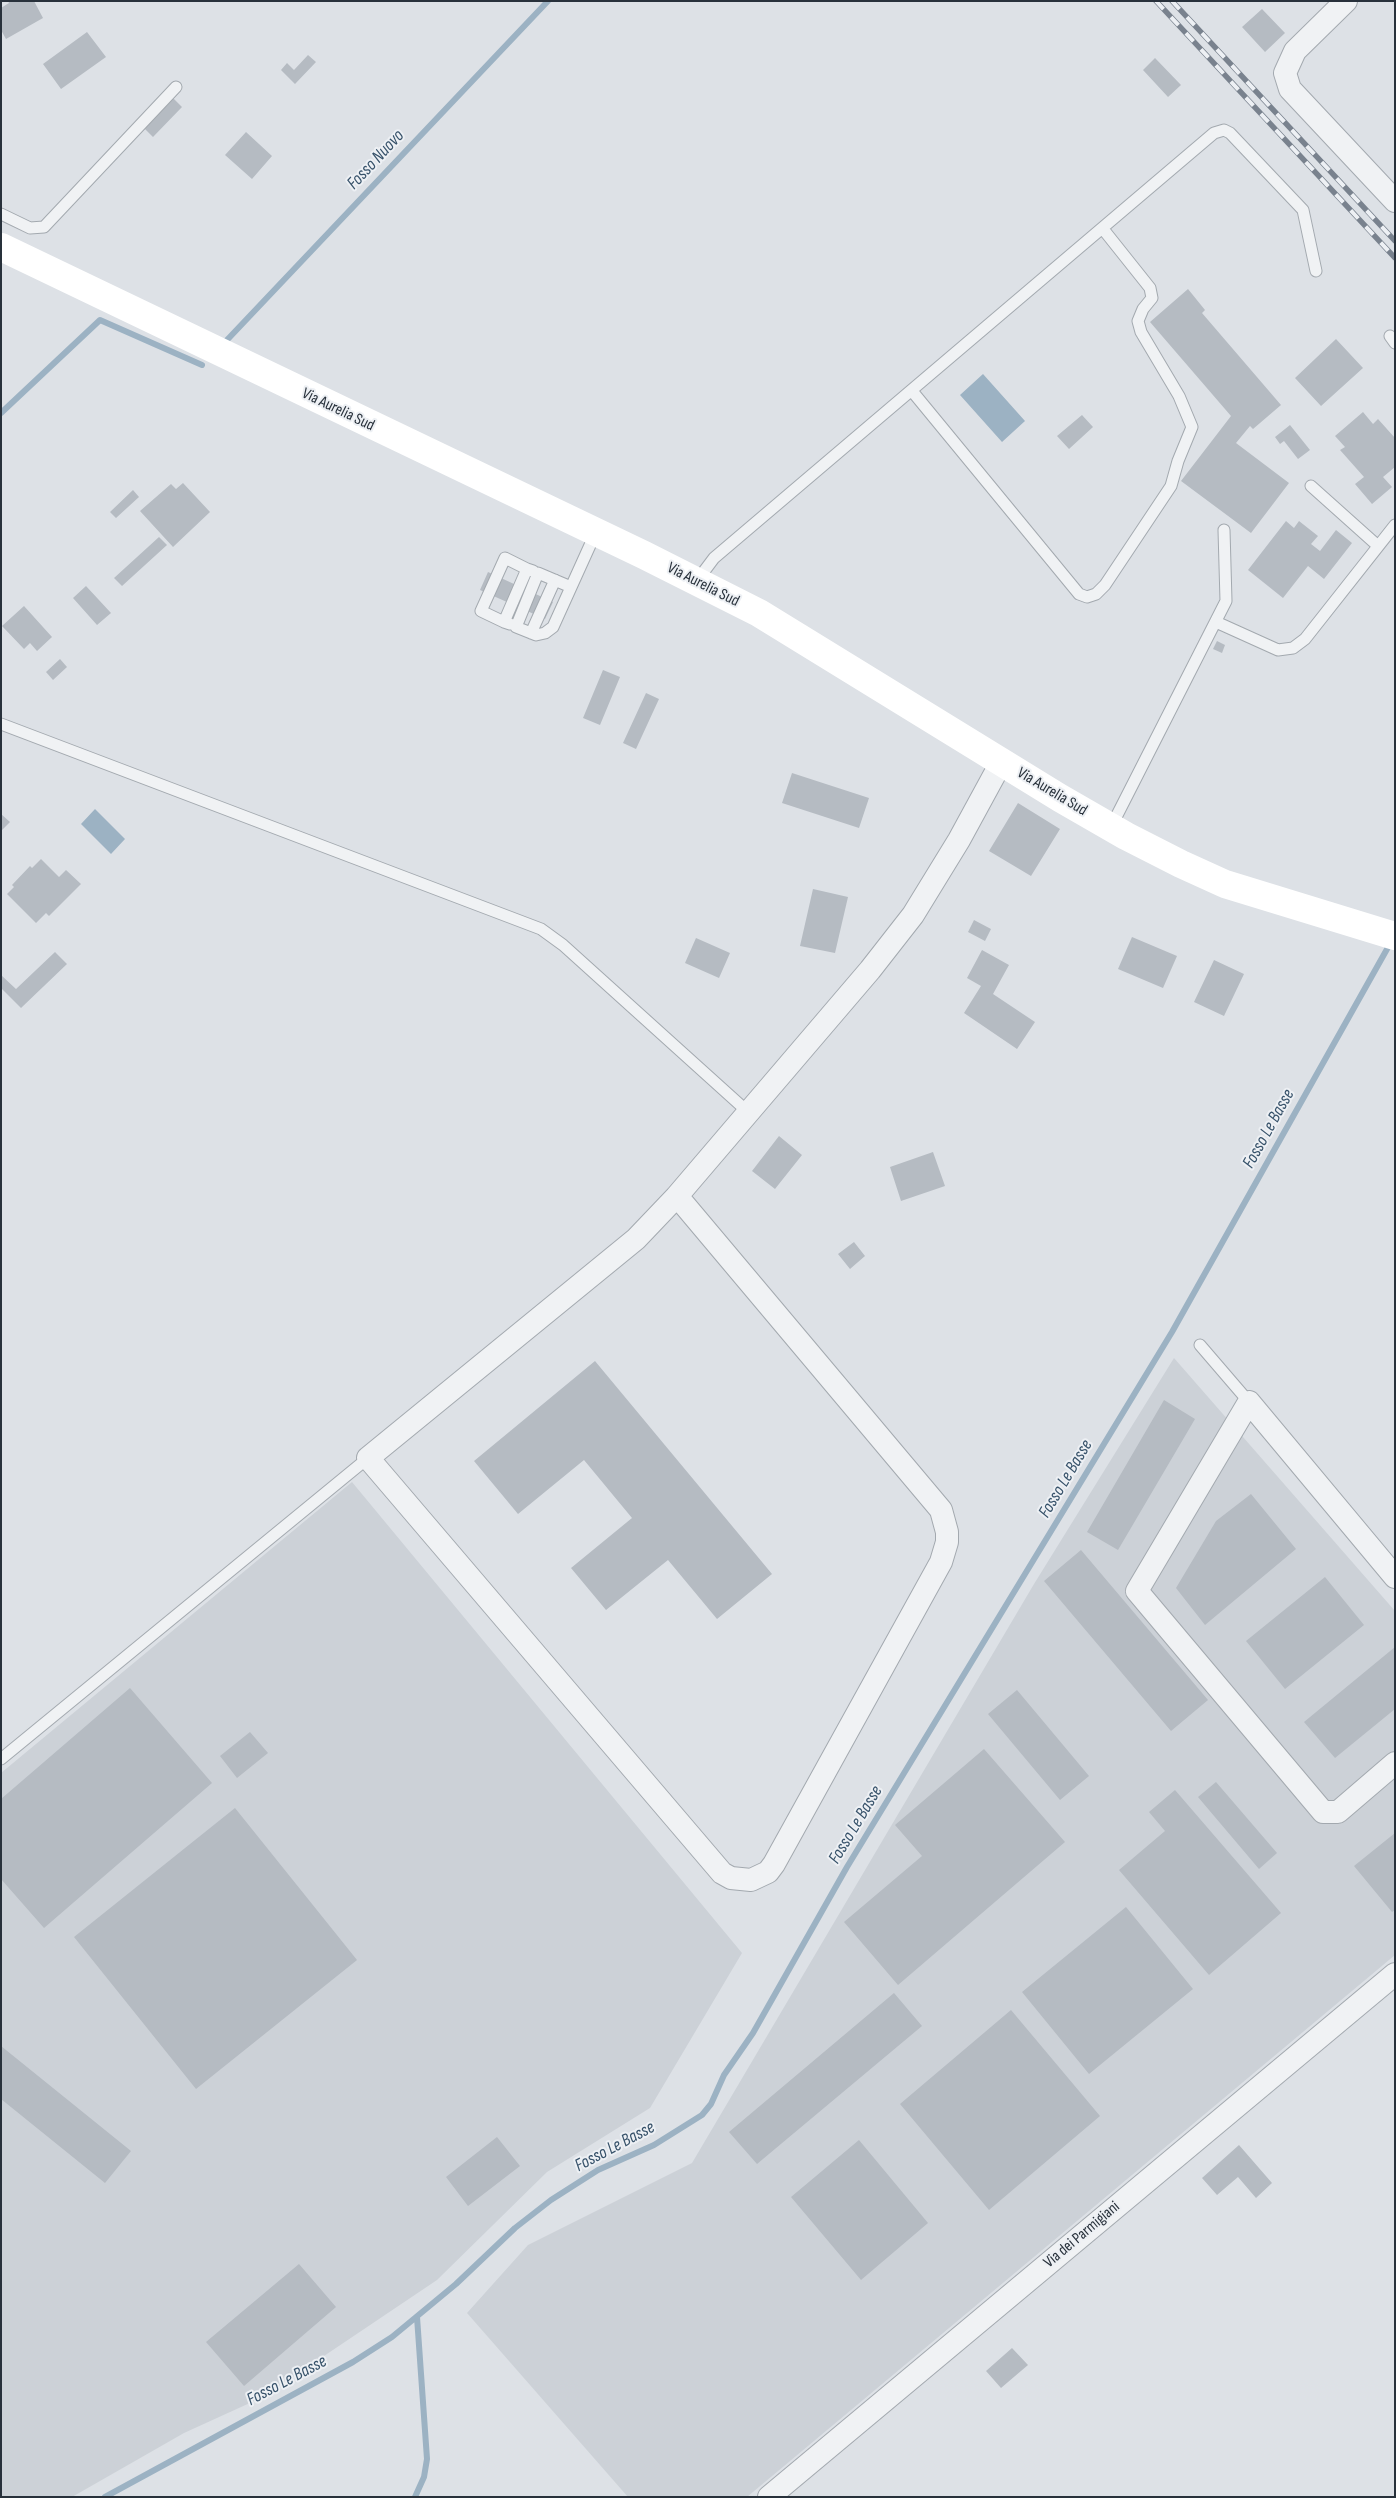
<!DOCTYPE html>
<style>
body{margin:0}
#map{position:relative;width:1396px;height:2498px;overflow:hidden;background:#dde1e6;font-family:"Sofia Sans Condensed",sans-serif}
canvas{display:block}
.frame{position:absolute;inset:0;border:2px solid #28313b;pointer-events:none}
</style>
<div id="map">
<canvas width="1396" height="2498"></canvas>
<div class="frame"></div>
</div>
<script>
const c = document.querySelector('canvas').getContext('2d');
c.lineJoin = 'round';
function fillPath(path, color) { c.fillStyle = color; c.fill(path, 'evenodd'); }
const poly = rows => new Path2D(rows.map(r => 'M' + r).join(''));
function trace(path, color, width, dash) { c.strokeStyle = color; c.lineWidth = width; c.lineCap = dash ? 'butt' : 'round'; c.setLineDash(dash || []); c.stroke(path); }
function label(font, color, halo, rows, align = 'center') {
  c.font = font + ' "Sofia Sans Condensed",sans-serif'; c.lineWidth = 4; c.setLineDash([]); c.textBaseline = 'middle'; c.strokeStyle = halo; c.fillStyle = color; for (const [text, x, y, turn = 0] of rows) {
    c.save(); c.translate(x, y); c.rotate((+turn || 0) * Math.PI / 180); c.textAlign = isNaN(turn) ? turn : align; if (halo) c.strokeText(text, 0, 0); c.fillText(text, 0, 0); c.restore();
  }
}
const built = poly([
 [1174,1358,1395,1611,1395,1955,747,2497,628,2497,467,2313,528,2245,692,2163,1034,1584],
 [352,1482,742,1953,650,2108,547,2172,437,2280,263,2397,184,2433,72,2497,1,2497,1,1773]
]);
const water = poly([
 [983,374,1025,421,1002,442,960,395],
 [95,809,125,839,111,854,81,824]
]);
const stream = poly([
 [227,340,548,1],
 [1,413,100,320,202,365],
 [105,2497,353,2362,392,2337,456,2284,515,2228,551,2200,598,2170,654,2145,702,2115,711,2104,724,2075,753,2033,847,1867,1172,1332,1391,942],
 [415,2497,424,2477,427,2459,417,2317]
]);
const building = poly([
 [8,1,34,1,43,18,6,39,1,30,1,8,9,3],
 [1262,9,1285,33,1265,52,1242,27],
 [87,32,106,57,61,89,43,64],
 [308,55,316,62,295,84,281,70,287,63,294,70],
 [1155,58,1181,85,1168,97,1143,70],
 [173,98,182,107,153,137,144,128],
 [246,132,272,156,252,179,225,155],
 [1188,289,1205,310,1202,313,1281,405,1253,429,1250,426,1236,443,1289,483,1251,533,1181,481,1231,416,1150,322],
 [1336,339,1363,368,1321,406,1295,378],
 [1363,412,1373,424,1378,419,1395,438,1395,467,1383,477,1392,487,1372,504,1355,484,1364,477,1340,450,1345,447,1335,436],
 [1082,415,1093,427,1069,449,1057,436],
 [1290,425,1310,450,1298,459,1284,441,1280,444,1275,437],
 [183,483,210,512,173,547,140,511,171,484,176,489],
 [133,490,139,497,116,518,110,512],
 [1286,521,1294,528,1299,521,1318,536,1311,544,1320,551,1336,530,1352,543,1324,579,1308,566,1283,598,1248,570],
 [159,537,167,545,122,586,114,578],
 [488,572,553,602,545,619,480,590],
 [86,586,111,613,97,625,73,598],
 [24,606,52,637,37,651,30,643,24,649,2,626],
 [1217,641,1225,645,1222,653,1213,649],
 [60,659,67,667,53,680,46,672],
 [603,670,620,677,600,725,583,718],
 [646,693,659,699,636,749,623,743],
 [792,773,869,798,859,828,782,803],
 [1018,803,1060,829,1031,876,989,851],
 [1,814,10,822,1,831],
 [41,859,59,877,66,870,81,884,49,916,46,913,36,923,7,894,14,887,12,885,30,866,32,868],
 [813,889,848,897,835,953,800,946],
 [974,920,991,929,985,941,968,932],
 [1132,937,1177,956,1163,988,1118,969],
 [696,938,730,953,719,978,685,963],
 [982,950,1009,965,993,994,1035,1022,1017,1049,964,1013,981,986,967,978],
 [55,952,67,964,21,1008,1,988,1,975,16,989],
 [1214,960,1244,974,1224,1016,1194,1002],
 [779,1136,802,1155,775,1189,752,1171],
 [933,1152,945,1186,901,1201,890,1167],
 [854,1242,865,1256,850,1269,838,1254],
 [595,1361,772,1574,717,1619,668,1560,606,1610,571,1568,632,1518,584,1460,518,1514,474,1461],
 [1164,1400,1195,1419,1118,1550,1087,1532],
 [1251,1494,1296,1549,1205,1625,1176,1588,1216,1521],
 [1081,1550,1208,1700,1171,1731,1044,1581],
 [1325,1577,1364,1625,1285,1689,1246,1641],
 [1395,1647,1395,1709,1335,1758,1304,1722],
 [130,1688,212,1783,44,1928,1,1879,1,1799],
 [1017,1690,1089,1776,1060,1800,988,1714],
 [250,1732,268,1753,237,1778,220,1756],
 [984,1749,1065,1842,898,1985,844,1922,922,1856,895,1825],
 [1216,1782,1277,1853,1259,1869,1198,1797],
 [1175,1790,1281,1913,1209,1975,1119,1870,1165,1831,1149,1812],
 [235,1808,357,1960,196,2089,74,1937],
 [1395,1833,1395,1910,1392,1912,1354,1866],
 [1126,1907,1193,1989,1089,2074,1022,1992],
 [894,1993,922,2026,757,2164,729,2132],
 [1011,2010,1100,2116,989,2210,900,2104],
 [1,2046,131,2151,105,2183,1,2099],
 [497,2137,520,2166,468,2206,446,2177],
 [859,2140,928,2223,861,2280,791,2197],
 [1239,2145,1272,2183,1256,2198,1238,2177,1217,2195,1202,2178],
 [299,2264,336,2307,244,2386,206,2342],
 [1012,2348,1028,2365,1001,2388,986,2371]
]);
const lane = poly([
 [1,214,30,228,44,227,176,87],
 [1390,336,1395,343],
 [912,391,1079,594,1087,597,1096,594,1105,585,1171,486,1178,461,1192,427,1179,396,1141,332,1138,321,1143,309,1152,298,1150,288,1103,229],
 [1311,486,1378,546],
 [696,582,714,558,1214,133,1224,130,1230,133,1303,210,1316,271],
 [571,587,538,573,516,627,536,635,545,633,553,627,596,532],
 [504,622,481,611,505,558,527,569],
 [1216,622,1278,650,1293,648,1305,639,1395,525],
 [510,624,504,622,527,569,533,571],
 [531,633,555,580],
 [1,724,541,929,563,945,748,1112],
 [1111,827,1226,601,1224,530],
 [1200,1345,1249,1402],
 [1,1759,368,1458]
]);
const street = poly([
 [1346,1,1295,51,1285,73,1290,89,1395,201],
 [677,1196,941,1510,947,1532,947,1542,941,1562,774,1864,768,1872,751,1880,731,1878,722,1873,368,1458,636,1239,677,1196,870,970,913,915,959,840,1002,761],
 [1395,1577,1249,1402,1137,1591,1323,1812,1338,1812,1395,1763],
 [769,2497,1395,1974]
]);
const secondary = poly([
 [1,247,644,555,759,613,1060,798,1126,836,1181,864,1225,884,1395,936]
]);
const rail = poly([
 [1156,1,1395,258],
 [1172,1,1395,241]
]);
const streetNames = [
 ["Via Aurelia Sud",338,410,26],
 ["Via Aurelia Sud",703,585,27],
 ["Via Aurelia Sud",1052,792,31],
 ["Via dei Parmigiani",1082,2235,-40]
];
const waterNames = [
 ["Fosso Nuovo",376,160,-47],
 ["Fosso Le Basse",1269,1129,-61],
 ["Fosso Le Basse",1066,1479,-59],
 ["Fosso Le Basse",856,1825,-59],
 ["Fosso Le Basse",615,2147,-28],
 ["Fosso Le Basse",287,2381,-28]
];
fillPath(built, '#ccd1d7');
fillPath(water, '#9cb2c3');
trace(stream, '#9cb2c3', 6);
fillPath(building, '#b5bbc2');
trace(lane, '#a3a9af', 13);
trace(street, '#a3a9af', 24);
trace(lane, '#f0f2f4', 11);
trace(street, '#f0f2f4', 22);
trace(secondary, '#fff', 28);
trace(rail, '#79828e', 5.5);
trace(rail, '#edf0f4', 4, [11]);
label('16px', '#28313b', '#edf0f4', streetNames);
label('italic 18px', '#37526a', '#edf0f4', waterNames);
</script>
